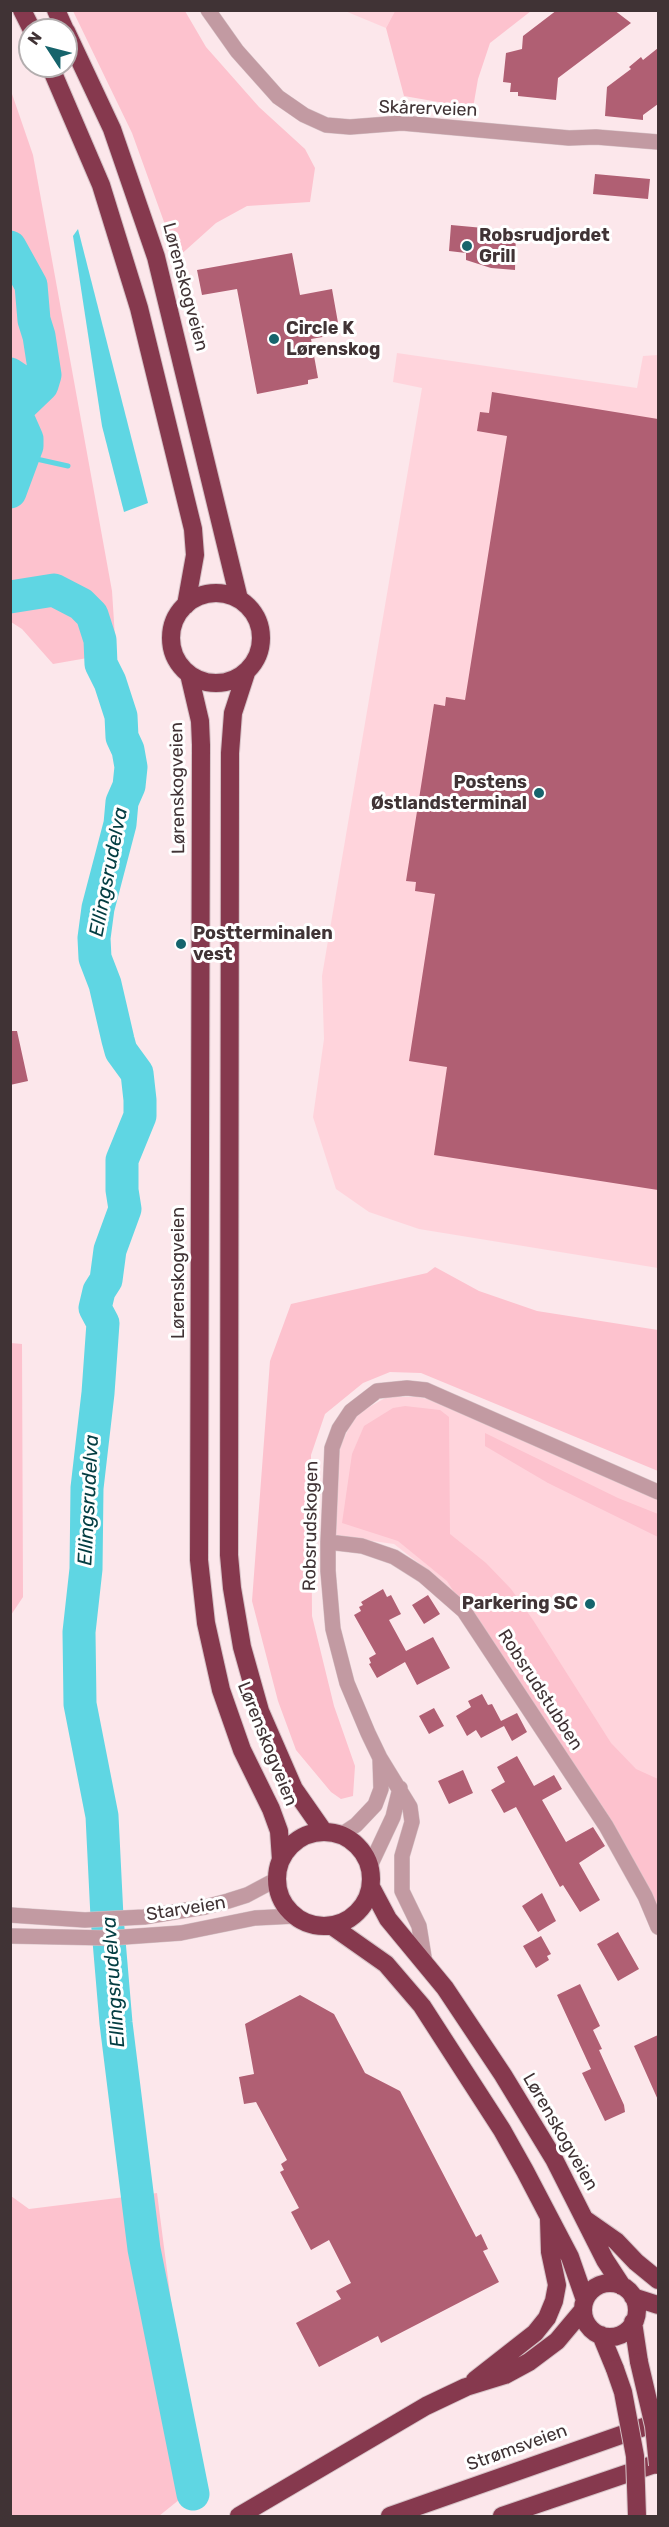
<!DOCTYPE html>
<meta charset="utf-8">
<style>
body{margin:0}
#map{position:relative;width:669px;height:2527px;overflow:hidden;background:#fce7eb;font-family:Rubik,sans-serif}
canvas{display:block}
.frame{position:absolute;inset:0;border:12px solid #403335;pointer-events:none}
.north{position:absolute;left:18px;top:18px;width:60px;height:60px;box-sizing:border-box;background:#fff;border:2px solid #b3adae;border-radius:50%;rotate:306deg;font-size:16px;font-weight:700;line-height:24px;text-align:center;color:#403335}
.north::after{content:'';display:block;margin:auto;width:21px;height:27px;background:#16646c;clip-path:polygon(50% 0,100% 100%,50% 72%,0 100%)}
</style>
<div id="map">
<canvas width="669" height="2527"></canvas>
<div class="frame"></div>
<div class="north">N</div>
</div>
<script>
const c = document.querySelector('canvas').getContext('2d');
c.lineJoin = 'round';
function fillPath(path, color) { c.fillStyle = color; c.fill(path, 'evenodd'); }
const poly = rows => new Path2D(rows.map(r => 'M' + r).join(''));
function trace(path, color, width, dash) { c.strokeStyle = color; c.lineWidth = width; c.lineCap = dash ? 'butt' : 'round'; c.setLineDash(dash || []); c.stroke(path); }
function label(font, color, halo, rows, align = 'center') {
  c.font = font + ' Rubik,sans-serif'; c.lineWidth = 6; c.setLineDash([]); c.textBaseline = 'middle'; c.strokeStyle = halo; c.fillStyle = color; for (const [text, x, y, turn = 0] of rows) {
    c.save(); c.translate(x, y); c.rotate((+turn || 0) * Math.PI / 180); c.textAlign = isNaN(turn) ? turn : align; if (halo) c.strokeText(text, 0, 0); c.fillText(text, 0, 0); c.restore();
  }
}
const built = poly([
 [345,11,395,11,386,28],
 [397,353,637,388,643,356,658,355,658,1268,419,1229,369,1212,336,1189,313,1117,324,1039,322,976,422,388,393,382],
 [387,1397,417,1397,446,1402,658,1499,658,1937,602,1830,464,1611,439,1579,394,1544,330,1535,337,1453,355,1415]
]);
const green = poly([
 [73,11,185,11,206,47,259,107,305,149,315,168,310,202,247,206,216,223,177,258,132,133],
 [395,11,395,10,531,11,490,43,478,79,473,108,404,96,386,28],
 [11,91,33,155,112,591,116,653,53,664,22,629,11,622],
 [435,1267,479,1291,537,1311,658,1330,658,1471,421,1373,390,1372,363,1383,325,1414,311,1455,312,1616,334,1706,355,1766,353,1796,341,1799,331,1792,296,1750,278,1701,252,1601,270,1361,291,1304,427,1273],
 [11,1343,22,1344,23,1597,11,1615],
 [405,1406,440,1410,449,1417,450,1534,486,1563,511,1589,533,1620,611,1743,636,1769,658,1779,658,1938,602,1825,447,1581,398,1541,342,1523,352,1454,364,1426,393,1408],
 [485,1433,618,1498,658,1514,658,1537,548,1483,485,1446],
 [157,2193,195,2487,159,2516,11,2516,11,2196,29,2209]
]);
const water = poly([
 [78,229,148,503,124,512,102,426,73,236]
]);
const stream = poly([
 [23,456,68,466]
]);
const river = poly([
 [10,247,31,285,34,320,39,336,45,375,42,385,17,409,16,414,27,439,27,446,10,492],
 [10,374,19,380,29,396],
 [10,597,54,590,81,604,92,615,100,640,101,664,110,682,121,716,122,737,128,750,131,767,129,786,122,802,120,824,98,908,94,938,95,958,105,984,118,1040,121,1051,137,1073,140,1100,140,1116,122,1160,122,1190,125,1209,110,1250,106,1280,99,1291,95,1308,103,1323,98,1393,87,1488,86,1569,79,1632,80,1704,102,1816,107,1917,116,2023,144,2249,193,2494]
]);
const building = poly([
 [557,10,614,10,631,23,558,78,556,100,518,96,518,92,510,92,511,83,503,82,506,53,522,49,523,36],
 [658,48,658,104,643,115,643,120,605,116,607,87,631,69,629,67,641,57,643,60],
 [595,174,650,179,648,199,593,194],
 [451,225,516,231,515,270,491,268,466,260,466,253,449,251],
 [292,253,300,295,332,289,340,334,311,339,318,378,308,380,308,384,257,394,237,289,202,295,197,270],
 [492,392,658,419,658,1190,434,1155,447,1067,409,1061,435,894,415,891,416,882,406,881,434,704,445,706,446,697,465,700,507,436,477,431,480,412,489,413],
 [10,1031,17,1031,28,1081,10,1085],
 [383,1589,387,1597,391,1595,401,1614,389,1620,406,1651,433,1637,450,1668,417,1685,405,1662,377,1678,369,1664,371,1663,369,1658,376,1654,354,1615,361,1611,359,1607,363,1605,361,1602],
 [428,1595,440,1614,424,1624,412,1605],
 [482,1694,488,1705,492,1704,501,1721,517,1713,527,1732,512,1741,504,1726,481,1738,476,1730,467,1736,456,1716,471,1707,468,1701],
 [434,1708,444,1726,429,1734,419,1716],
 [517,1756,534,1786,554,1775,562,1789,542,1800,566,1842,593,1827,605,1846,579,1863,600,1900,580,1912,563,1885,560,1887,516,1807,504,1813,491,1790,505,1782,497,1767],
 [463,1770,473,1793,449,1804,438,1781],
 [542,1893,556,1921,538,1932,522,1906],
 [618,1932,639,1969,618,1981,597,1944],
 [541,1936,551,1954,547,1956,549,1960,536,1968,523,1946],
 [580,1984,600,2026,593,2030,602,2049,599,2050,624,2105,625,2112,605,2121,582,2073,591,2069,557,1995],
 [300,1995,334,2014,365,2073,400,2091,476,2237,481,2234,488,2249,483,2251,499,2282,381,2343,378,2336,319,2367,296,2323,341,2299,336,2291,351,2283,329,2240,311,2250,291,2212,299,2208,280,2172,284,2170,281,2164,287,2160,256,2102,244,2104,239,2077,254,2074,245,2024],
 [658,2035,658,2100,634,2046]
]);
const minor = poly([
 [208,10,237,51,278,97,304,115,326,125,350,127,402,123,569,138,596,137,658,142],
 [328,1542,362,1546,394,1557,424,1576,464,1611,606,1826,645,1896,658,1927],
 [341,1835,356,1825,375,1805,381,1789,380,1758],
 [370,1866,393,1817,400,1788],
 [10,1915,85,1920,144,1917,205,1907,228,1901,247,1895,277,1879],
 [10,1936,110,1938,181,1933,255,1918,295,1916],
 [425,1963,419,1926,402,1891,402,1856,412,1822,410,1807,380,1758,368,1733,347,1683,333,1629,328,1571,328,1542,332,1448,339,1429,351,1411,377,1391,407,1388,426,1390,658,1492]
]);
const highway = poly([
 [22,10,32,30],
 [56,10,65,30],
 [66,31,112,129,156,257,239,599],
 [50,66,101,185,139,308,193,529,195,555,186,605],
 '171 638a45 45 0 1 1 90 0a45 45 0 1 1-90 0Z',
 [246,673,233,713,230,753,229,1555,232,1588,242,1647,260,1711,294,1789,324,1832],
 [189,674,200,721,201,745,199,1560,206,1623,221,1690,242,1750,271,1809,279,1831,281,1860],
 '277 1879a47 47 0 1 1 94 0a47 47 0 1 1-94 0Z',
 [371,1887,388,1919,445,1988,503,2075,554,2159,605,2260,622,2286],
 [332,1926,386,1964,422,2006,502,2130,525,2171,570,2257,585,2300],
 [586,2220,616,2241,636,2262,658,2280],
 '583 2310a27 27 0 1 1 54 0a27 27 0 1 1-54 0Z',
 [633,2297,658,2305],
 [633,2322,639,2362],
 [601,2335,615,2369],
 [475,2380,535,2333,547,2318,554,2301,557,2285,550,2252,549,2219],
 [239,2516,426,2406,466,2387,505,2375,529,2362,557,2341,583,2310],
 [390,2516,658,2422],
 [502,2516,658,2463]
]);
const highwayBridge = poly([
 [639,2362,654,2426,658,2465],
 [615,2369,623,2392,635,2456,637,2516]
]);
const markers = [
 [467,246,6,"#16646c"],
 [274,339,6,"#16646c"],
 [539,793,6,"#16646c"],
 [181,944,6,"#16646c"],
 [590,1604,6,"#16646c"]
];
const streetNames = [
 ["Skårerveien",428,109,2],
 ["Lørenskogveien",185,287,75],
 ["Lørenskogveien",178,788,-91],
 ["Lørenskogveien",179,1273,-90],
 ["Robsrudskogen",311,1526,-89],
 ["Robsrudstubben",540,1690,57],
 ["Lørenskogveien",267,1744,68],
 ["Starveien",186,1909,-9],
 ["Lørenskogveien",560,2132,60],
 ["Strømsveien",517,2448,-20]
];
const poiNames = [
 ["Robsrudjordet",479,236],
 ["Grill",479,257],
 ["Circle K",286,329],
 ["Lørenskog",286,350],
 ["Postens",527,783,"right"],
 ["Østlandsterminal",527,804,"right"],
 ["Postterminalen",193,934],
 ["vest",193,955],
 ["Parkering SC",578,1604,"right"]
];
const waterNames = [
 ["Ellingsrudelva",109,872,-79],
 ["Ellingsrudelva",89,1500,-87],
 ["Ellingsrudelva",114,1982,-94]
];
fillPath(built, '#ffd4dc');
fillPath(green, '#fdc2ce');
fillPath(water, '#5fd6e3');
trace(stream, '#5fd6e3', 5);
trace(river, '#5fd6e3', 33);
fillPath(building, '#b05f73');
trace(minor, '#d6c3c7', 16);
trace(highway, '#d6c3c7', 20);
trace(minor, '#c29aa2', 15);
trace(highway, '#86394e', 18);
trace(highwayBridge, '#d6c3c7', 20, []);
trace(highwayBridge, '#86394e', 18);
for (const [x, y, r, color] of markers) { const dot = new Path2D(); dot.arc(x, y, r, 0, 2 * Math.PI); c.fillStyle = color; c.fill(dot); trace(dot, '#fff', 2); }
label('18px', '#403335', '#fff', streetNames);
label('bold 18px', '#403335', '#fff', poiNames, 'left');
label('italic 20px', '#033d42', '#fff', waterNames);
</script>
